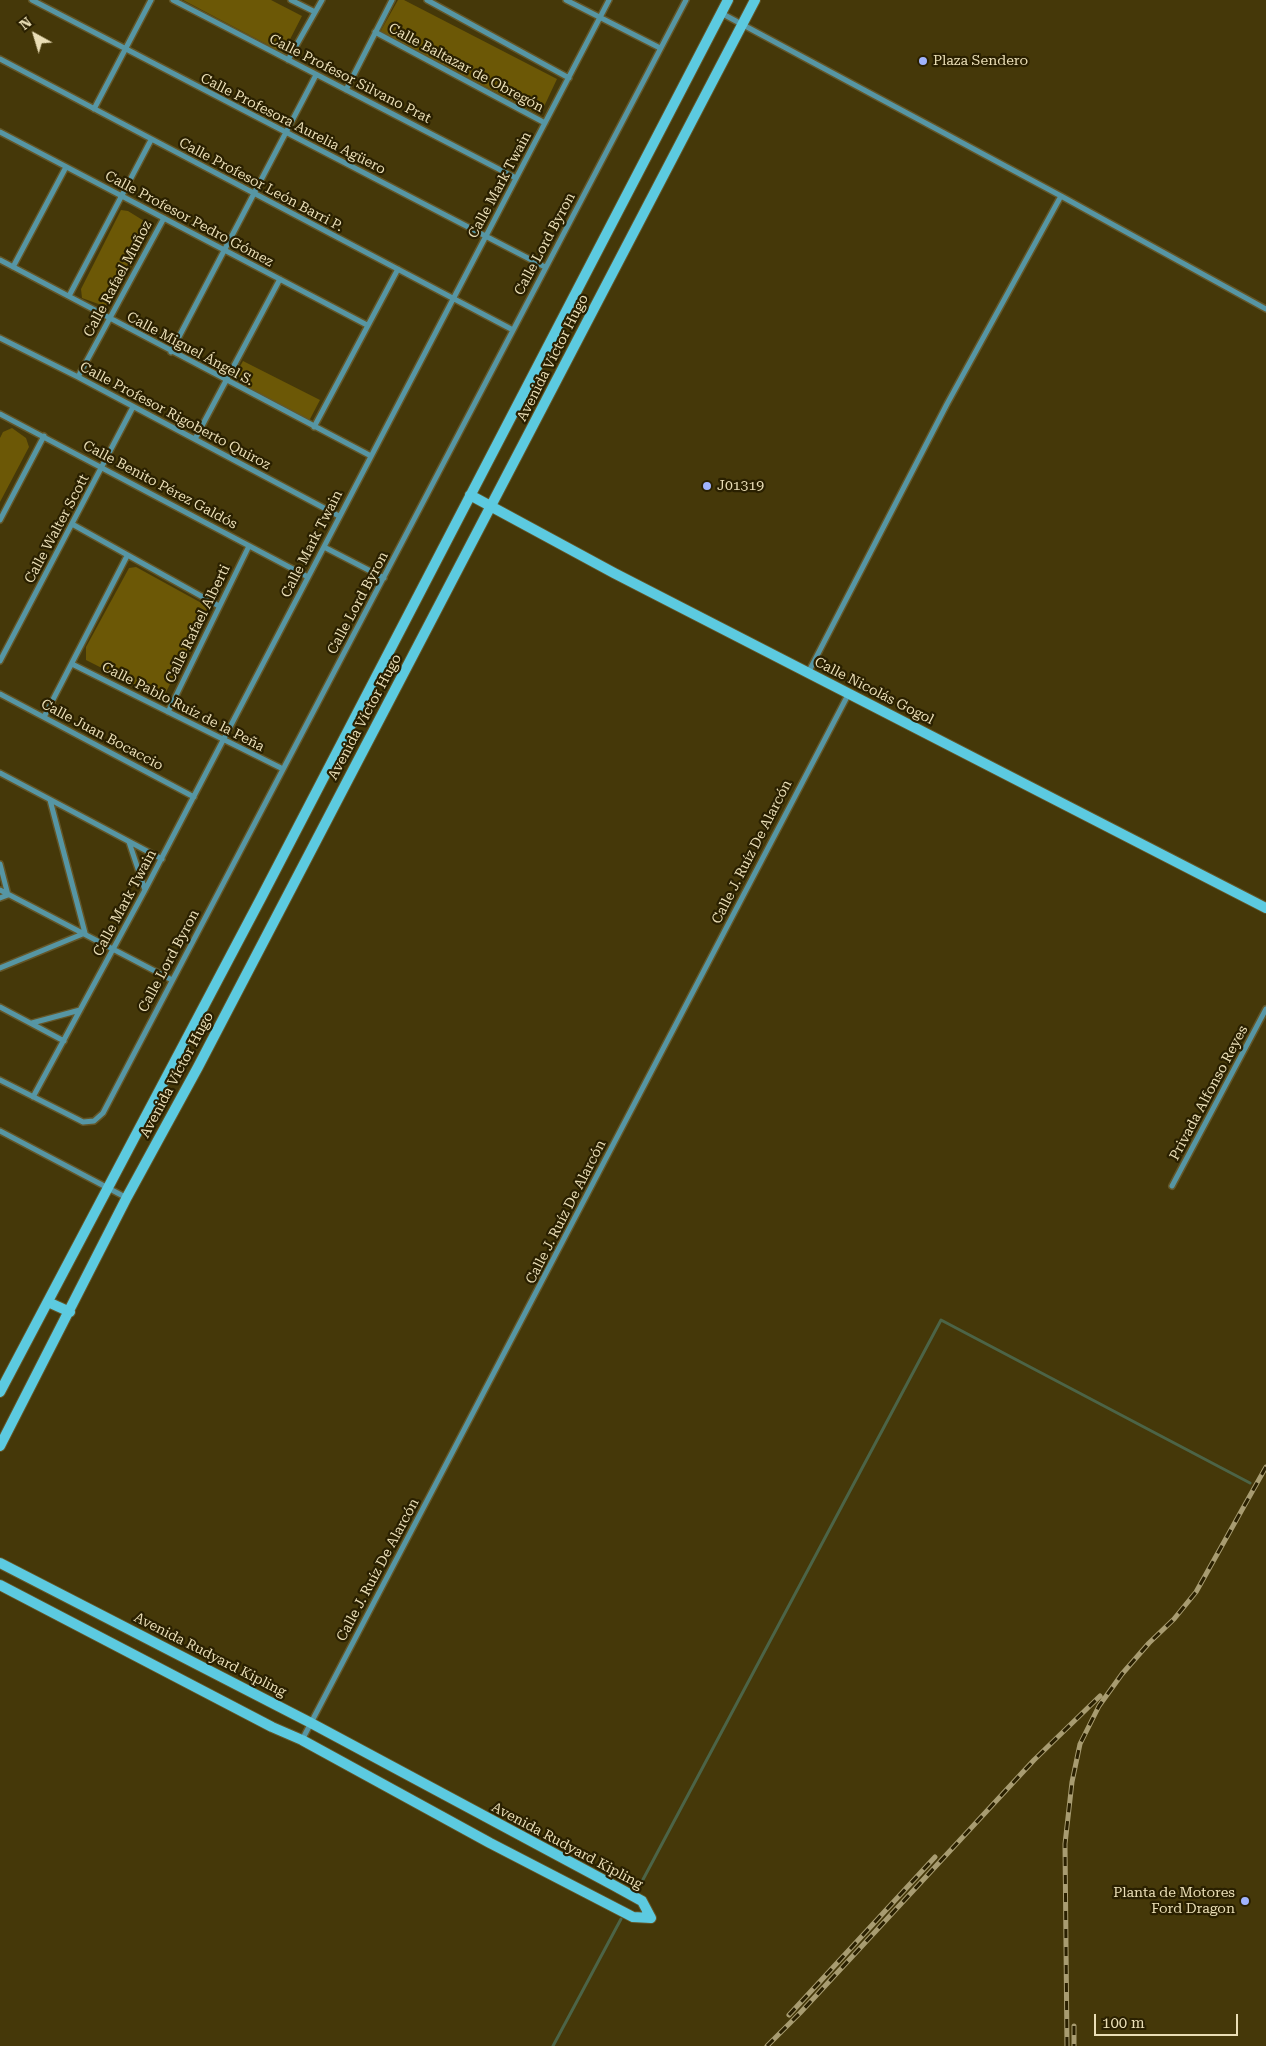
<!DOCTYPE html>
<meta charset="utf-8">
<style>
body{margin:0}
#map{position:relative;width:1266px;height:2046px;overflow:hidden;background:#453809;font-family:"Roboto Serif",serif}
canvas{display:block}
.north{position:absolute;left:10px;top:10px;width:50px;height:50px;-webkit-text-stroke:4px #2a2000;paint-order:stroke;rotate:321deg;font-size:14px;font-weight:700;line-height:20px;text-align:center;color:#eadeb6}
.north::after{content:'';display:block;margin:auto;width:18px;height:22px;background:#eadeb6;clip-path:polygon(50% 0,100% 100%,50% 72%,0 100%)}
.scale{position:absolute;left:1094px;top:2014px;width:144px;height:22px;box-sizing:border-box;border:2px solid #eadeb6;border-top:0;padding-left:6px;font-size:15px;line-height:18px;white-space:nowrap;color:#eadeb6;-webkit-text-stroke:4px #2a2000;paint-order:stroke}
</style>
<div id="map">
<canvas width="1266" height="2046"></canvas>
<div class="north">N</div>
<div class="scale">100 m</div>
</div>
<script>
const c = document.querySelector('canvas').getContext('2d');
c.lineJoin = 'round';
function fillPath(path, color) { c.fillStyle = color; c.fill(path, 'evenodd'); }
const poly = rows => new Path2D(rows.map(r => 'M' + r).join(''));
function trace(path, color, width, dash) { c.strokeStyle = color; c.lineWidth = width; c.lineCap = dash ? 'butt' : 'round'; c.setLineDash(dash || []); c.stroke(path); }
function label(font, color, halo, rows, align = 'center') {
  c.font = font + ' "Roboto Serif",serif'; c.lineWidth = 4.5; c.setLineDash([]); c.textBaseline = 'middle'; c.strokeStyle = halo; c.fillStyle = color; for (const [text, x, y, turn = 0] of rows) {
    c.save(); c.translate(x, y); c.rotate((+turn || 0) * Math.PI / 180); c.textAlign = isNaN(turn) ? turn : align; if (halo) c.strokeText(text, 0, 0); c.fillText(text, 0, 0); c.restore();
  }
}
const green = poly([
 [183,0,271,0,302,16,283,53],
 [398,0,404,0,557,79,540,115,380,32],
 [121,210,128,211,149,224,150,232,111,305,104,306,82,298,81,289],
 [243,361,320,400,309,421,232,381],
 [12,428,26,438,29,447,0,502,0,438,3,432],
 [136,567,205,605,207,611,165,694,157,696,86,660,86,647,129,568]
]);
const stream = poly([
 [639,1887,941,1320,1250,1483],
 [553,2046,621,1919]
]);
const street = poly([
 [32,0,545,267],
 [173,0,516,178],
 [291,0,315,12],
 [427,0,569,78],
 [566,0,660,48],
 [721,13,1061,196,947,404,808,673],
 [375,32,545,123],
 [0,59,513,330],
 [288,60,322,0],
 [346,90,392,0],
 [94,109,151,0],
 [0,132,367,325],
 [1061,196,1266,309],
 [0,260,371,456],
 [13,267,66,167],
 [69,296,151,140],
 [0,338,78,377,339,516],
 [171,352,316,75],
 [78,377,164,218],
 [0,414,308,577],
 [314,427,398,269],
 [195,439,280,279],
 [0,520,44,436],
 [72,524,219,606],
 [324,547,384,578],
 [0,661,133,407],
 [72,664,283,769],
 [0,694,194,797],
 [168,712,249,546],
 [44,717,127,556],
 [0,773,162,859],
 [129,842,145,890],
 [0,864,8,895,0,898],
 [0,890,172,980],
 [0,968,85,933,50,800],
 [0,1007,64,1041],
 [32,1023,80,1010],
 [0,1080,83,1122,94,1121,103,1113,686,0],
 [33,1097,145,890,609,0],
 [0,1131,127,1198],
 [1172,1186,1266,1009],
 [302,1740,849,693]
]);
const secondary = poly([
 [470,495,614,573,1266,908],
 [48,1302,70,1312],
 [0,1392,260,900,728,0],
 [0,1446,127,1197,198,1067,755,0],
 [0,1563,311,1723,613,1885,642,1901,651,1918,633,1917,490,1843,302,1740,272,1727,0,1585]
]);
const rail = poly([
 [789,2015,935,1857],
 [1074,2026,1074,2046],
 [767,2046,800,2013,1034,1760,1100,1696],
 [1067,2046,1065,1844,1072,1782,1080,1744,1099,1706,1122,1674,1149,1643,1174,1619,1196,1592,1266,1467]
]);
const markers = [
 [923,61,5,"#a0b3fd"],
 [707,486,5,"#a0b3fd"],
 [1245,1901,5,"#a0b3fd"]
];
const poiNames = [
 ["Plaza Sendero",933,61],
 ["J01319",717,486],
 ["Planta de Motores",1235,1893,"right"],
 ["Ford Dragon",1235,1909,"right"]
];
const streetNames = [
 ["Calle Baltazar de Obregón",466,68,28],
 ["Calle Profesor Silvano Prat",350,79,27],
 ["Calle Profesora Aurelia Agüero",293,124,27],
 ["Calle Profesor León Barri P.",261,185,28],
 ["Calle Mark Twain",500,185,-62],
 ["Calle Profesor Pedro Gómez",189,219,28],
 ["Calle Lord Byron",545,244,-62],
 ["Calle Rafael Muñoz",118,279,-62],
 ["Calle Miguel Ángel S.",190,349,28],
 ["Avenida Víctor Hugo",553,358,-63],
 ["Calle Profesor Rigoberto Quiroz",175,416,28],
 ["Calle Benito Pérez Galdós",160,485,28],
 ["Calle Walter Scott",57,529,-62],
 ["Calle Mark Twain",312,544,-63],
 ["Calle Lord Byron",358,603,-62],
 ["Calle Rafael Alberti",198,624,-64],
 ["Calle Nicolás Gogol",874,691,27],
 ["Calle Pablo Ruíz de la Peña",183,707,27],
 ["Avenida Víctor Hugo",365,717,-62],
 ["Calle Juan Bocaccio",102,735,28],
 ["Calle J. Ruíz De Alarcón",752,852,-63],
 ["Calle Mark Twain",125,903,-62],
 ["Calle Lord Byron",169,961,-62],
 ["Avenida Víctor Hugo",177,1075,-62],
 ["Privada Alfonso Reyes",1209,1093,-62],
 ["Calle J. Ruíz De Alarcón",566,1212,-63],
 ["Calle J. Ruíz De Alarcón",378,1570,-62],
 ["Avenida Rudyard Kipling",210,1655,27],
 ["Avenida Rudyard Kipling",567,1846,28]
];
fillPath(green, '#6c5806');
trace(stream, '#4c6447', 3);
trace(street, '#635628', 8);
trace(secondary, '#635628', 12);
trace(street, '#5696a4', 5);
trace(secondary, '#5ccae0', 10);
trace(rail, '#a89c71', 5);
trace(rail, '#2a2000', 3, [9]);
for (const [x, y, r, color] of markers) { const dot = new Path2D(); dot.arc(x, y, r, 0, 2 * Math.PI); c.fillStyle = color; c.fill(dot); trace(dot, '#2a2000', 2); }
label('14px', '#eadeb6', '#2a2000', poiNames, 'left');
label('14px', '#eadeb6', '#2a2000', streetNames);
</script>
